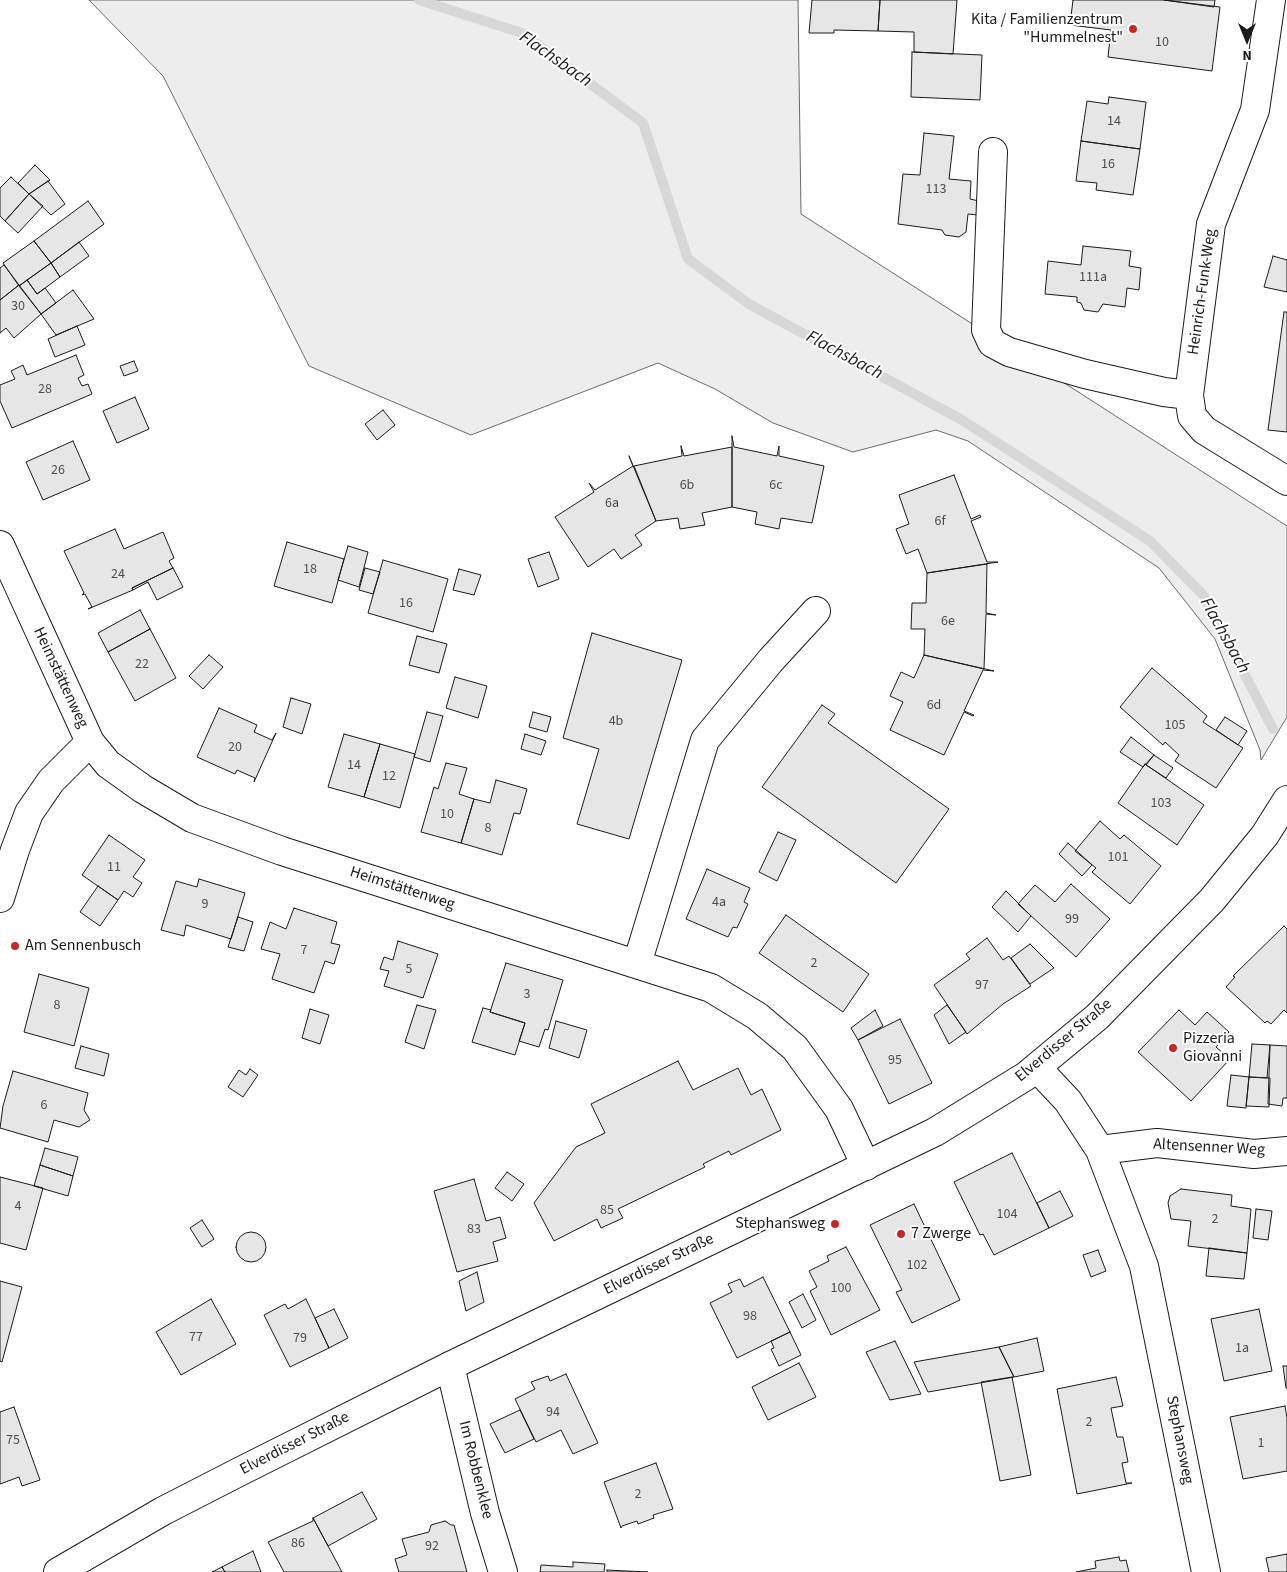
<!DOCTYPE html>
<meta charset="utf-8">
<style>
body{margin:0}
#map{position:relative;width:1287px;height:1572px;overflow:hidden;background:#fff;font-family:"Source Sans 3",sans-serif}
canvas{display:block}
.north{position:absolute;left:1222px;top:15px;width:50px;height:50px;-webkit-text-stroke:4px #fff;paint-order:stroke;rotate:180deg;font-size:14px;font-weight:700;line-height:20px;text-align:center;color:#1a1a1a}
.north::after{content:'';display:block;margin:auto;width:18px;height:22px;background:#1a1a1a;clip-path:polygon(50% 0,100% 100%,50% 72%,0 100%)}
</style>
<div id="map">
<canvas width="1287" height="1572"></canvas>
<div class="north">N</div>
</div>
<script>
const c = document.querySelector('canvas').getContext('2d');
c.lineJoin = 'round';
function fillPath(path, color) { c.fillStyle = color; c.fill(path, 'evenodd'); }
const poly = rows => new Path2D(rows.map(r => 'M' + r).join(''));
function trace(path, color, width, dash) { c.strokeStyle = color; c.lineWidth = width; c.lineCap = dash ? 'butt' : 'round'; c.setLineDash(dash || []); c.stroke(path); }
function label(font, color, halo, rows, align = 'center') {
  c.font = font + ' "Source Sans 3",sans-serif'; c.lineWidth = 4; c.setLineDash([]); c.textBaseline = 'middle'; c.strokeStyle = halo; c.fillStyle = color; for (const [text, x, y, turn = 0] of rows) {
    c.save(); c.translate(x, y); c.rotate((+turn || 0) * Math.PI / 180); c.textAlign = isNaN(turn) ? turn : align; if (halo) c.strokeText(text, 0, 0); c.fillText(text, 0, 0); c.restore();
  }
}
const built = poly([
 [89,0,798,0,801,214,1287,526,1287,717,1261,760,1260,750,1215,639,1159,568,968,441,936,430,853,452,773,423,715,389,658,363,471,435,309,366,163,76,89,0]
]);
const stream = poly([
 [419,0,522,33,643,123,688,259,749,304,962,420,1150,541,1204,596,1273,729]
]);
const building = poly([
 [812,0,880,0,878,31,834,30,834,33,809,33,812,0],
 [880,0,957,0,953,54,914,52,914,32,878,31,880,0],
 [1073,0,1164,0,1220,7,1212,71,1108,57,1111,30,1070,25,1073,0],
 [1164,0,1215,0,1214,7,1164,0],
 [912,52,982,55,980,100,911,97,912,52],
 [1109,97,1146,102,1140,149,1081,141,1087,101,1108,104,1109,97],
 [924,133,954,136,949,179,971,181,970,199,979,201,978,215,968,214,966,232,959,237,945,235,942,230,898,224,903,174,920,175,924,133],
 [1081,141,1140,149,1133,195,1096,190,1097,183,1076,181,1081,141],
 [35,165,50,180,29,194,18,183,35,165],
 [11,177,29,194,5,221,0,216,0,188,11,177],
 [48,181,65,204,51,215,29,194,48,181],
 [29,194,43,206,18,233,5,221,29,194],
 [88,201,104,224,51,263,34,241,88,201],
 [34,241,51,263,19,286,3,263,34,241],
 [79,242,89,256,60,277,51,263,79,242],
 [1083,246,1131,251,1129,266,1141,268,1139,290,1127,288,1125,307,1103,304,1098,312,1084,310,1081,303,1077,302,1077,297,1045,294,1048,261,1081,265,1083,246],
 [1273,256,1287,260,1287,292,1264,287,1273,256],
 [51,263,60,277,37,294,27,280,51,263],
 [4,265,19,285,0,300,0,268,4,265],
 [27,280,37,294,45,288,56,303,41,314,19,286,27,280],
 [19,285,41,314,14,338,6,328,0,333,0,300,19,285],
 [73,290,94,319,56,335,41,314,73,290],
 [1284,312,1287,312,1287,432,1268,430,1284,312],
 [77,326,85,345,55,357,48,339,77,326],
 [76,355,84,375,78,378,82,386,88,384,92,394,12,428,0,401,0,385,15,379,11,371,23,365,27,375,76,355],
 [134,361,138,371,124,376,120,366,134,361],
 [135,397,149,429,117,443,103,411,135,397],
 [383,410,395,425,377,440,365,424,383,410],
 [732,436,734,447,777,456,779,446,779,456,824,466,812,523,781,518,779,529,755,524,757,512,732,507,732,436],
 [73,441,90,480,43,500,26,462,73,441],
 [681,446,684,456,732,447,732,507,702,513,705,525,680,529,678,518,656,521,634,466,682,456,681,446],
 [629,456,656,521,635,535,642,545,621,559,614,549,588,567,555,517,594,492,589,483,595,490,633,466,629,456],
 [954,475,971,519,980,515,981,517,971,521,987,562,998,562,927,573,918,549,906,554,896,529,909,524,899,495,954,475],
 [115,529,124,549,163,532,174,558,169,561,173,568,132,588,133,590,88,609,92,607,85,594,82,595,84,593,64,551,115,529],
 [287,542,344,559,332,603,274,586,287,542],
 [348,546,368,552,359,587,338,580,348,546],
 [549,552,559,579,538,587,528,559,549,552],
 [383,560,448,579,433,632,368,613,383,560],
 [987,564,986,613,996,615,986,614,984,669,924,655,925,629,911,629,912,603,926,603,927,573,987,564],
 [173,568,183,587,157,600,148,582,133,590,132,588,173,568],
 [365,568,380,572,373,594,359,590,365,568],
 [459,569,481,575,474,595,453,590,459,569],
 [140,610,150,629,108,652,98,633,140,610],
 [150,629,176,678,135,701,108,652,150,629],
 [592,633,682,660,629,839,577,824,599,749,563,738,592,633],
 [417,636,447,644,439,673,409,665,417,636],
 [209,655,223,667,203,689,189,676,209,655],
 [924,655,994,671,983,670,964,711,974,715,973,716,964,712,944,755,890,730,903,702,890,696,901,672,914,678,924,655],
 [1152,668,1207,716,1203,722,1243,748,1216,788,1175,761,1179,755,1165,742,1163,745,1120,707,1152,668],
 [455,677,487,686,478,718,446,708,455,677],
 [291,698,311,704,302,734,283,727,291,698],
 [822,705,835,714,828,723,949,809,896,883,762,787,822,705],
 [219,708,257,725,254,732,272,740,276,733,254,782,255,778,237,770,235,774,197,757,219,708],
 [427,712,443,716,430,762,414,757,427,712],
 [533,712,551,717,547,732,529,727,533,712],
 [1225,717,1247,731,1238,745,1216,730,1225,717],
 [344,734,380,744,364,797,328,787,344,734],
 [525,734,546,741,541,755,521,749,525,734],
 [1131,737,1154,755,1143,767,1120,752,1131,737],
 [380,744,415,754,400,808,364,797,380,744],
 [1154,755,1173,768,1166,778,1146,765,1154,755],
 [446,763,467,768,459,794,474,799,461,843,421,832,434,787,438,789,446,763],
 [1145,764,1204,805,1177,845,1118,803,1145,764],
 [496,780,527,789,520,814,514,813,502,855,461,843,474,799,490,803,496,780],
 [1100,821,1120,839,1124,835,1161,866,1130,904,1092,872,1096,868,1075,851,1100,821],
 [778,832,796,840,777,881,759,872,778,832],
 [109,835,145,860,133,877,142,883,133,897,124,891,118,900,82,875,109,835],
 [1068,843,1092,865,1082,876,1059,854,1068,843],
 [707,869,750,888,744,902,748,904,737,928,733,927,728,937,686,919,707,869],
 [199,879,245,893,231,939,186,925,184,936,161,930,176,881,197,887,199,879],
 [1071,884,1110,919,1076,957,1018,904,1035,885,1055,902,1071,884],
 [98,886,118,900,100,926,80,912,98,886],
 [1006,891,1031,916,1018,932,992,907,1006,891],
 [294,908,337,922,331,943,340,945,334,964,325,961,314,993,272,979,280,954,261,949,270,922,286,929,294,908],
 [786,915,869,974,843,1012,759,953,786,915],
 [238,917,253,922,244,951,228,947,238,917],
 [1284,926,1287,929,1287,1013,1284,1010,1271,1024,1267,1021,1265,1023,1226,987,1235,977,1233,976,1284,926],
 [987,938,1003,960,1009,956,1031,986,1003,1004,967,1034,934,985,970,959,966,954,987,938],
 [398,941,438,954,423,998,384,986,389,971,380,969,384,957,393,960,398,941],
 [1030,944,1054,968,1030,984,1011,958,1030,944],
 [506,963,563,980,548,1030,545,1029,539,1047,519,1041,525,1023,490,1012,506,963],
 [39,974,89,988,74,1046,24,1032,39,974],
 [417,1005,436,1010,424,1049,405,1042,417,1005],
 [947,1005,966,1032,949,1044,934,1015,947,1005],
 [483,1008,491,1010,490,1012,525,1023,515,1055,472,1042,483,1008],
 [310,1009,329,1015,320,1044,302,1038,310,1009],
 [875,1010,883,1026,858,1040,851,1028,875,1010],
 [1179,1010,1195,1025,1207,1012,1229,1032,1216,1047,1230,1059,1191,1101,1138,1052,1179,1010],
 [900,1019,932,1083,889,1104,858,1040,900,1019],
 [556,1021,587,1030,579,1058,549,1048,556,1021],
 [1252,1044,1270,1045,1267,1078,1249,1077,1252,1044],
 [1270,1045,1287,1046,1287,1098,1283,1098,1282,1106,1268,1104,1270,1045],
 [81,1046,109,1054,104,1076,75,1068,81,1046],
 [678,1061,693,1090,738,1068,751,1095,762,1089,781,1130,731,1155,729,1151,703,1164,705,1167,618,1209,623,1218,601,1228,597,1219,554,1241,534,1203,576,1147,605,1133,591,1104,678,1061],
 [250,1069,258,1075,243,1097,228,1087,239,1070,246,1075,250,1069],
 [13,1071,88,1093,84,1110,90,1120,79,1127,54,1120,48,1142,0,1128,3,1106,13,1071],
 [1231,1075,1249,1077,1246,1108,1227,1106,1231,1075],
 [1249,1077,1270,1078,1269,1107,1246,1106,1249,1077],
 [45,1148,78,1157,73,1176,40,1165,45,1148],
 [1012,1153,1049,1228,994,1255,983,1234,980,1235,954,1182,1012,1153],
 [40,1165,73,1176,68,1196,34,1186,40,1165],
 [507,1172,524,1184,512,1201,495,1188,507,1172],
 [0,1177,43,1188,26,1250,0,1243,0,1177],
 [474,1179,486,1221,500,1217,506,1238,493,1242,498,1261,457,1272,434,1191,474,1179],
 [1181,1189,1232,1195,1231,1206,1251,1209,1247,1253,1188,1246,1191,1221,1171,1219,1168,1203,1170,1196,1181,1189],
 [1060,1191,1073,1216,1049,1228,1037,1203,1060,1191],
 [914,1204,960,1300,912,1323,896,1292,902,1290,870,1225,914,1204],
 [1256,1209,1272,1211,1268,1240,1253,1238,1256,1209],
 [202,1220,214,1239,202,1247,190,1228,202,1220],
 '236 1247a15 15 0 1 1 30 0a15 15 0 1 1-30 0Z',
 [846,1247,880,1310,831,1335,810,1291,817,1287,809,1271,829,1261,827,1256,846,1247],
 [1209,1248,1247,1253,1244,1279,1206,1276,1209,1248],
 [1098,1250,1106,1271,1091,1277,1083,1255,1098,1250],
 [477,1272,484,1302,466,1311,459,1281,477,1272],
 [763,1277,790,1332,737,1358,710,1303,732,1292,728,1284,740,1279,744,1287,763,1277],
 [0,1281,22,1287,2,1362,0,1361,0,1281],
 [803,1294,816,1320,802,1328,789,1302,803,1294],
 [211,1299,236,1344,181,1375,156,1332,211,1299],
 [306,1299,329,1348,290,1367,264,1315,285,1304,288,1309,306,1299],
 [334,1309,348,1338,329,1348,315,1318,334,1309],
 [1259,1309,1272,1371,1224,1381,1211,1319,1259,1309],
 [790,1332,801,1355,779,1366,771,1349,774,1348,771,1341,790,1332],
 [1037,1338,1044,1371,1014,1377,999,1347,1037,1338],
 [895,1341,921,1394,890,1400,866,1352,895,1341],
 [999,1347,1014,1377,928,1392,914,1362,999,1347],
 [799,1363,816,1397,768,1420,752,1387,799,1363],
 [1283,1366,1287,1366,1287,1388,1286,1388,1283,1366],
 [566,1374,598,1443,573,1454,561,1430,536,1442,515,1399,535,1389,531,1382,548,1376,550,1381,566,1374],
 [1012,1377,1031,1475,1000,1481,981,1382,1012,1377],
 [1116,1377,1123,1406,1111,1408,1117,1437,1123,1437,1128,1462,1122,1463,1126,1483,1132,1483,1077,1494,1057,1389,1116,1377],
 [1285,1406,1287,1418,1287,1471,1243,1479,1230,1417,1285,1406],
 [14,1407,40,1480,22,1486,19,1477,0,1484,0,1412,14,1407],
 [520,1410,534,1439,505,1453,490,1424,520,1410],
 [656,1463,673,1509,653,1515,654,1518,638,1524,637,1521,622,1526,621,1528,604,1482,656,1463],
 [362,1492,377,1519,328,1546,313,1518,362,1492],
 [313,1518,342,1572,284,1572,268,1542,313,1521,313,1518],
 [445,1521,451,1525,454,1525,467,1572,399,1572,395,1559,407,1555,402,1539,429,1532,431,1525,445,1521],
 [253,1551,261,1572,225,1572,222,1567,253,1551],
 [1287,1554,1287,1572,1269,1572,1266,1558,1287,1554],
 [1119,1557,1120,1561,1126,1560,1129,1572,1076,1572,1096,1568,1095,1561,1119,1557],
 [573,1562,605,1564,604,1572,540,1572,541,1565,573,1567,573,1562],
 [222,1567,225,1572,212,1572,222,1567],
 [607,1570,648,1572,607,1572,607,1570]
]);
const minor = poly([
 [1271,0,1255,110,1211,224,1189,395,1192,416,1204,430,1287,481],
 [993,152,986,330,992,343,1009,352,1085,374,1164,392,1189,395],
 [0,545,90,742,108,764,143,789,192,818,282,851,711,988,757,1016,795,1048,839,1109,866,1166],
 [0,898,15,850,29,813,51,781,90,742],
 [637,964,705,740,771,660,816,611],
 [1037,1068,1068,1101,1100,1150,1144,1266,1206,1572],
 [1100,1150,1157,1143,1254,1154,1287,1151],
 [450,1366,485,1513,503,1572]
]);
const major = poly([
 [58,1572,163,1511,239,1472,450,1366,935,1132,1026,1076,1097,1017,1212,900,1265,835,1287,800]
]);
const markers = [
 [1133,29,5,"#c62828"],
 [15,946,5,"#c62828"],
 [1173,1048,5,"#c62828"],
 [835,1224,5,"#c62828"],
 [901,1234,5,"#c62828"]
];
const numberNames = [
 ["10",1162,43],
 ["14",1114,122],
 ["16",1108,165],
 ["113",936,190],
 ["111a",1093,278],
 ["30",18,307],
 ["28",45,390],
 ["26",58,471],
 ["6b",687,486],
 ["6c",776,486],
 ["6a",612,504],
 ["6f",940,522],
 ["18",310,570],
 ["24",118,575],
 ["16",406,604],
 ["6e",948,622],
 ["22",142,665],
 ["6d",934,706],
 ["4b",616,722],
 ["105",1175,726],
 ["20",235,748],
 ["14",354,766],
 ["12",389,777],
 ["103",1161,804],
 ["10",447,815],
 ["8",488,829],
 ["101",1118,858],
 ["11",114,868],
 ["4a",719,903],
 ["9",205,905],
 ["99",1072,920],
 ["7",304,951],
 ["2",814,964],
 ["5",409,970],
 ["97",982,986],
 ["3",527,995],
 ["8",57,1006],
 ["95",895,1061],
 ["6",44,1106],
 ["4",18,1207],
 ["85",607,1211],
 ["104",1007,1215],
 ["2",1215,1220],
 ["83",474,1230],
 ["102",917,1266],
 ["100",841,1289],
 ["98",750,1317],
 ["77",196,1338],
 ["79",300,1339],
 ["1a",1242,1349],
 ["94",553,1413],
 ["2",1089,1423],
 ["75",13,1441],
 ["1",1261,1444],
 ["2",638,1495],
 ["86",298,1544],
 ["92",432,1547]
];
const poiNames = [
 ["Kita / Familienzentrum",1123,20,"right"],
 ["\"Hummelnest\"",1123,38,"right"],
 ["Am Sennenbusch",25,946],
 ["Pizzeria",1183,1039],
 ["Giovanni",1183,1057],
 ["Stephansweg",825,1224,"right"],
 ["7 Zwerge",911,1234]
];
const streetNames = [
 ["Heinrich-Funk-Weg",1203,292,-82],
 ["Heimstättenweg",60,678,65],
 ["Heimstättenweg",402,889,18],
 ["Elverdisser Straße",1064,1041,-40],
 ["Altensenner Weg",1209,1148,3],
 ["Elverdisser Straße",659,1265,-26],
 ["Stephansweg",1179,1440,79],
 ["Elverdisser Straße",295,1444,-27],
 ["Im Robbenklee",475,1470,76]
];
const waterNames = [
 ["Flachsbach",555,60,35],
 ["Flachsbach",844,356,28],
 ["Flachsbach",1224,636,61]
];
fillPath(built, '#ededed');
trace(built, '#6a6a6a', 1);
trace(stream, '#d7d7d7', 10);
fillPath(building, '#e6e6e6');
trace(building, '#1a1a1a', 1);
trace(minor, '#1a1a1a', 30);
trace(major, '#1a1a1a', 30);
trace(minor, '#fff', 28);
trace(major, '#fff', 28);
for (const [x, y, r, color] of markers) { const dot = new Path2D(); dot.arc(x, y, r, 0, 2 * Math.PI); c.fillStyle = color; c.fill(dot); trace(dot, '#fff', 2); }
label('14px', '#4d4d4d', null, numberNames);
label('16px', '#1a1a1a', '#fff', poiNames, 'left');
label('16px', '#1a1a1a', '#fff', streetNames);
label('italic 18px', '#1a1a1a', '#fff', waterNames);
</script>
